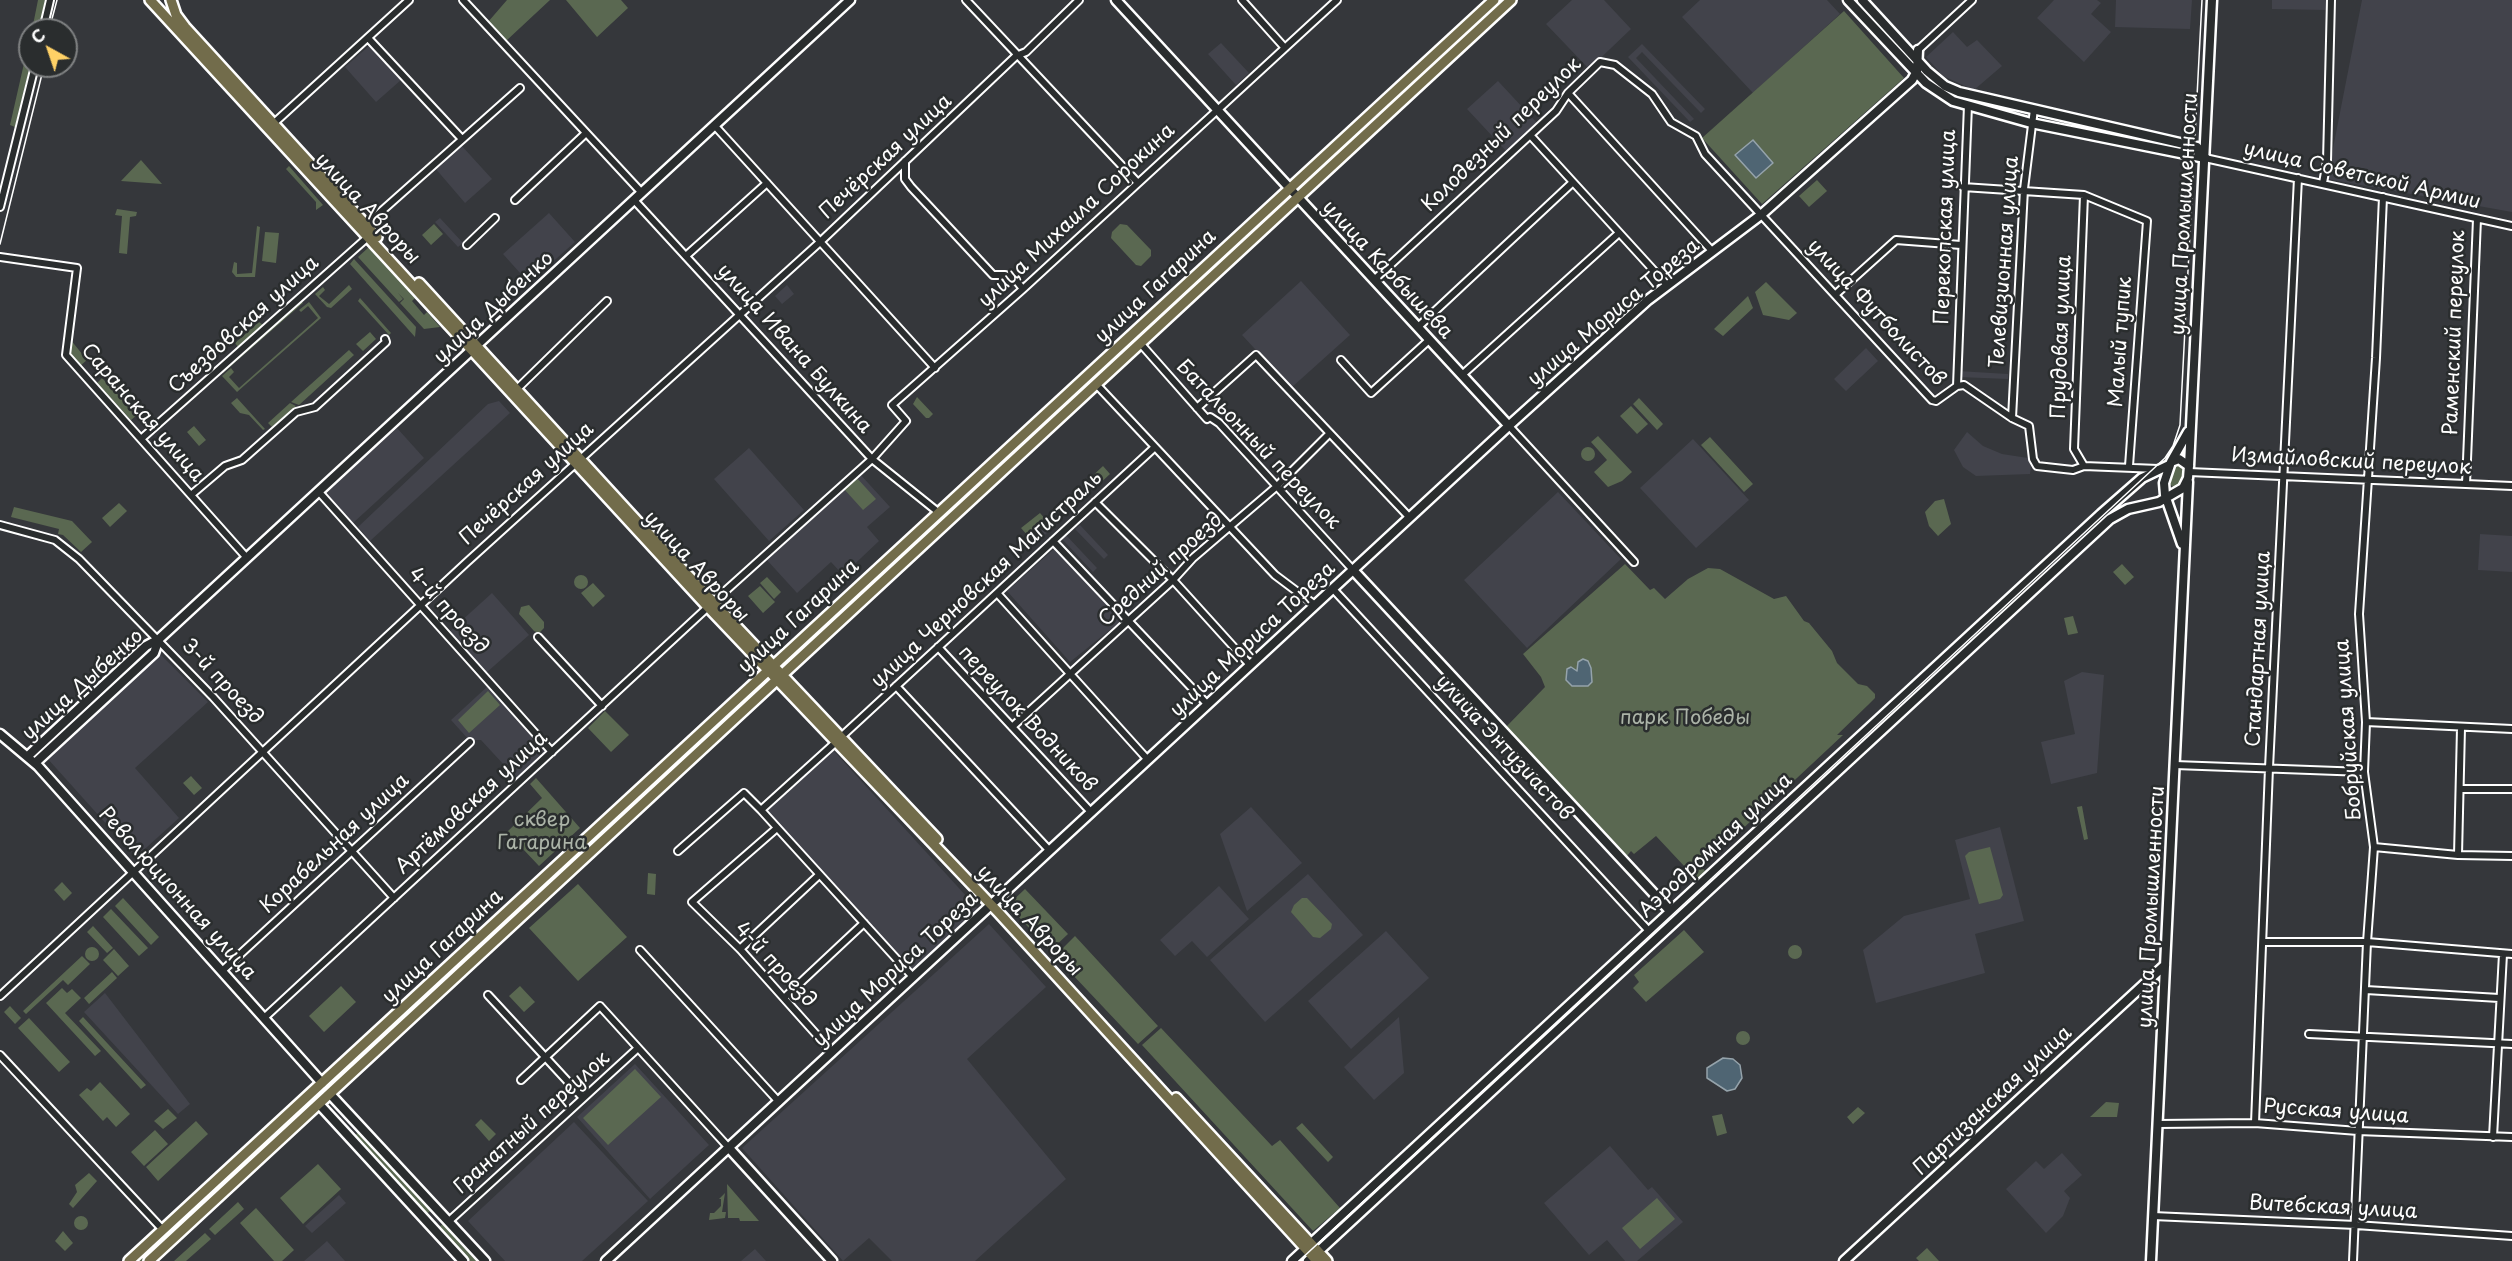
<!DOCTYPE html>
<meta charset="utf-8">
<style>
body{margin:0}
#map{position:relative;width:2512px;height:1261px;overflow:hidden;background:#35373b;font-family:"Playpen Sans",sans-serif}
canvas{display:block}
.north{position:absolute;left:18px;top:18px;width:60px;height:60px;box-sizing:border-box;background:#2a2d2e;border:2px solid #7f8182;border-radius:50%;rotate:320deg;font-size:16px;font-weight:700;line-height:24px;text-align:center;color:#fff}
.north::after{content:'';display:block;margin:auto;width:21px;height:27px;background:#ffd166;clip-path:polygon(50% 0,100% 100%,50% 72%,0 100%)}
</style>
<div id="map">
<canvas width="2512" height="1261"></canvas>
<div class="north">С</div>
</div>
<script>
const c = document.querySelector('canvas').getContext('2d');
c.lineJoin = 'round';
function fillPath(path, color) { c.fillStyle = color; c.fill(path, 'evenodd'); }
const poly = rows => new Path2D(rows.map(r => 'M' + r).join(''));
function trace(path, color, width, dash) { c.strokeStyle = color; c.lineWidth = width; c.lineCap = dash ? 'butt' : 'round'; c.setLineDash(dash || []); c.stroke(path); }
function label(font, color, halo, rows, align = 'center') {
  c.font = font + ' "Playpen Sans",sans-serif'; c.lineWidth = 5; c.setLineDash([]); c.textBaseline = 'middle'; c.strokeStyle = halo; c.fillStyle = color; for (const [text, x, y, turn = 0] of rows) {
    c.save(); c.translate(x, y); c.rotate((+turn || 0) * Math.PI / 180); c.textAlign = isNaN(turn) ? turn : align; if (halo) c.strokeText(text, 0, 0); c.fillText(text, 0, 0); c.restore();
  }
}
const built = poly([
 [1572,0,1604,0,1631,29,1589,69,1546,24],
 [1700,0,1827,0,1840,14,1753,93,1682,17],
 [2054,0,2097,0,2101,3,2091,14,2111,32,2084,62,2037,18],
 [2116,0,2192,0,2190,29,2115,27],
 [2272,0,2326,0,2326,10,2272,9],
 [2362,0,2512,0,2512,212,2327,179],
 [1953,32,1967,47,1977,40,2002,66,1974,90,1943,76,1926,57],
 [1221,43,1249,73,1236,85,1208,54],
 [1642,44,1705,109,1701,113,1642,52,1636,58,1694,119,1690,122,1628,57],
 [370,45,401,80,376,102,345,67],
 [1498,81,1538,124,1507,152,1467,109],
 [461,145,492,179,465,203,435,168],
 [549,213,575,242,529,283,503,254],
 [440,218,463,243,458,247,435,222],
 [1301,281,1350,335,1291,388,1242,335],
 [787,285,794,294,782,304,775,296],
 [1866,348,1878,361,1846,391,1834,379],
 [1958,371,2008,374,2008,379,1958,377],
 [499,401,510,413,370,541,358,527,488,404],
 [397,428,424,458,353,523,326,493],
 [1967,432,1983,446,2002,454,2028,458,2031,466,2030,474,1976,476,1963,467,1954,450],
 [1693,439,1749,500,1696,548,1640,488],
 [749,448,804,510,769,541,714,479],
 [859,473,890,507,867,527,879,541,843,575,831,562,797,593,766,559],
 [1558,492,1621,559,1527,648,1464,580],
 [1055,519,1058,523,1037,542,1033,538],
 [1080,525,1108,555,1104,559,1075,529],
 [1065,534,1097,568,1093,572,1061,538],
 [2480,534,2512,536,2512,572,2478,570],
 [1055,548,1121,621,1070,662,1007,591],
 [492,593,529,635,486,673,449,632],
 [160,654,208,702,135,768,179,818,136,857,47,758],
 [2082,672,2104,675,2097,773,2051,784,2041,742,2075,734,2064,681],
 [489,685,548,750,516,778,481,740,469,740,451,720],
 [833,750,978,909,912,970,765,811],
 [1251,807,1302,863,1247,911,1220,834],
 [2000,827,2024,921,1975,934,1985,973,1876,1003,1863,950,1904,916,1970,899,1955,840],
 [1308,874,1363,935,1265,1022,1210,960],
 [1219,886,1249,919,1207,957,1192,941,1175,956,1160,940],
 [989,924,1046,987,967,1059,1066,1179,975,1261,892,1261,869,1238,843,1261,742,1148],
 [1386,931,1429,978,1351,1049,1308,1001],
 [105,993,190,1104,178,1114,84,1012],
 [1399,1017,1404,1073,1374,1100,1344,1067],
 [635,1064,709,1145,650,1199,577,1117],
 [574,1122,648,1201,582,1261,505,1261,468,1221],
 [1610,1146,1648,1190,1652,1187,1683,1222,1637,1261,1625,1261,1607,1240,1589,1255,1544,1203],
 [2062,1153,2082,1175,2064,1191,2070,1198,2063,1216,2046,1233,2006,1189,2036,1161,2044,1169],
 [339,1195,346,1203,312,1233,305,1226],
 [327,1241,345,1261,304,1261,318,1249],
 [755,1249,766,1261,741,1261]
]);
const green = poly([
 [38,0,45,0,39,30,32,30],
 [507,0,550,0,506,41,488,22],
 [566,0,621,0,628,8,597,37],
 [1499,0,1502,2,1316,175,1313,174],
 [1844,11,1904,78,1762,204,1702,138],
 [30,37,30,66,15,127,10,125],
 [141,160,162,184,121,181],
 [289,166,323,205,316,210,316,202,286,169],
 [1817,180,1827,191,1809,207,1799,196],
 [1285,199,1288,201,1102,371,1101,369],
 [117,209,137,212,136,216,130,217,127,254,119,253,122,216,115,215],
 [434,224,443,234,431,245,422,235],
 [1120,224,1127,225,1151,250,1151,256,1141,266,1136,265,1111,238,1112,232],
 [257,226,260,227,255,277,236,277,232,272,234,262,237,263,237,274,252,273],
 [265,232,279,233,276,263,262,261],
 [369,247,415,298,412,301,424,315,427,312,440,327,424,329,400,303,404,299,398,293,403,299,399,302,358,257],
 [354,259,416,327,415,337,350,264],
 [1766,282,1797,313,1789,320,1763,315,1755,292],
 [349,285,352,289,331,308,327,307,315,294,323,287,325,290,319,296,329,304],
 [1748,296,1753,308,1723,336,1714,329],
 [360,298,391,333,389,335,358,301],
 [300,300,303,303,223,373,219,369],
 [309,302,321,318,237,392,222,376,231,368,234,372,229,377,239,388,318,318,308,306,301,312,299,310],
 [259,322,263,325,238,347,235,343],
 [370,332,376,339,363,351,356,344],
 [70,339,87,360,80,366,68,354],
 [349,350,354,355,299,405,291,402],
 [102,378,137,415,131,420,97,383],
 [1072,396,1073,399,795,657,792,657],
 [917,397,933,414,929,418,926,418,913,404],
 [237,398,265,429,263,430,249,415,240,413,231,403],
 [1639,398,1663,424,1657,430,1633,404],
 [290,403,296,406,272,427,268,423],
 [1631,406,1648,424,1637,434,1620,416],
 [194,426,206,440,199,446,187,432],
 [1598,436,1632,472,1622,481,1608,487,1594,472,1607,460,1591,442],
 [1710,437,1753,484,1744,492,1701,445],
 '1581 454a7 7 0 1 1 14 0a7 7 0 1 1-14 0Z',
 [2176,462,2185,465,2181,482,2175,488,2168,483,2173,466],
 [1103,466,1110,474,1094,489,1087,481],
 [856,477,876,499,863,510,844,489],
 [1944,499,1951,524,1938,536,1929,526,1925,512,1935,501],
 [119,503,127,511,110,527,102,518],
 [14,507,72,521,92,542,81,552,63,535,58,534,59,529,11,517],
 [1040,513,1047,521,1028,536,1021,528],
 [1625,564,1650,590,1654,588,1665,599,1688,579,1708,568,1720,569,1774,599,1786,596,1804,621,1809,623,1832,651,1837,663,1858,684,1867,686,1875,694,1875,698,1868,705,1837,735,1843,735,1706,863,1704,861,1700,865,1705,871,1693,882,1687,876,1689,872,1687,870,1685,873,1685,867,1656,836,1634,854,1631,851,1627,856,1506,727,1545,687,1541,677,1523,654],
 [2122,564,2134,577,2125,585,2113,572],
 '574 582a7 7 0 1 1 14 0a7 7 0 1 1-14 0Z',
 [767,577,781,592,774,599,760,583],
 [593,583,605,596,593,607,581,593],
 [760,586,775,602,763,613,748,596],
 [529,605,544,622,544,628,539,633,534,631,519,614,521,607],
 [2073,616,2078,633,2068,635,2064,618],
 [150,646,154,648,43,749,43,748],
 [757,687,760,690,340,1078,337,1077],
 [488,691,500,705,469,733,458,720],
 [605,711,629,735,611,752,588,728],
 [191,776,202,788,194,795,183,783],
 [536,778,580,828,539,866,507,832,542,798,530,784],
 [2082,806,2088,839,2084,840,2077,807],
 [1990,847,2003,895,2000,899,1979,904,1965,856,1969,852],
 [648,873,656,874,655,895,647,894],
 [62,882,72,893,64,901,54,890],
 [578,884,627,937,578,981,529,928],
 [1025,889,1068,934,1050,951,1008,905],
 [123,898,159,937,151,945,115,906],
 [1307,898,1332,924,1331,929,1320,938,1313,937,1291,912,1294,905,1302,898],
 [111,909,148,948,139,956,103,917],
 [93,926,113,948,107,953,87,932],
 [1684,930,1704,952,1646,1002,1633,988,1639,982,1634,975],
 [1075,936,1158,1026,1138,1044,1055,956],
 '1788 952a7 7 0 1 1 14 0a7 7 0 1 1-14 0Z',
 '85 954a7 7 0 1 1 14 0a7 7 0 1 1-14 0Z',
 [114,949,129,966,118,976,103,960],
 [82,956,90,964,68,985,63,980,26,1014,23,1011],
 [112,972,117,978,89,1004,84,998],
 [341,986,356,1002,324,1032,309,1016],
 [520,986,535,1002,524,1012,509,996],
 [62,988,67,993,72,989,81,998,65,1013,101,1051,95,1056,46,1003],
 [10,1006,21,1018,15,1024,4,1012],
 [83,1017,146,1085,141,1089,79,1021],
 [29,1018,70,1062,59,1072,18,1028],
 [1161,1028,1272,1146,1280,1140,1340,1208,1313,1231,1142,1045],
 '1736 1038a7 7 0 1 1 14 0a7 7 0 1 1-14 0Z',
 [635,1069,661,1097,608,1145,583,1118],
 [100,1082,130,1114,116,1127,107,1117,103,1121,79,1095,87,1088,91,1091],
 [2106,1102,2119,1103,2117,1117,2090,1117],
 [307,1103,310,1106,142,1261,136,1261],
 [1858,1107,1865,1113,1853,1124,1847,1117],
 [168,1109,177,1118,163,1129,154,1121],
 [1722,1114,1727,1133,1717,1136,1712,1116],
 [481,1119,496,1134,489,1141,475,1125],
 [196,1121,208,1134,158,1181,146,1167],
 [1302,1123,1333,1157,1328,1162,1296,1128],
 [155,1130,168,1144,144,1166,131,1152],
 [361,1130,433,1209,425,1215,353,1137],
 [318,1164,341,1189,303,1224,280,1198],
 [89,1173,97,1181,73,1208,69,1204,77,1192,75,1185],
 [727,1184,759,1221,740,1221,739,1218,728,1218],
 [725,1193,722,1212,726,1212,725,1218,709,1220,710,1213,714,1213,721,1206,721,1199,719,1199],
 [1657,1198,1675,1219,1640,1249,1622,1228],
 [238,1202,244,1209,215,1235,209,1229],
 [256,1208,294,1250,282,1261,274,1261,240,1223],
 '74 1223a7 7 0 1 1 14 0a7 7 0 1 1-14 0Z',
 [446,1221,483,1261,468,1261,438,1228],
 [63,1231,73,1243,65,1251,55,1241],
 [205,1233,211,1239,186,1261,174,1261],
 [1927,1248,1939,1261,1919,1261,1916,1258]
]);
const water = poly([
 [1753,140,1773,163,1756,178,1735,155,1753,140],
 [1583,659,1588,661,1591,668,1592,682,1588,686,1572,686,1566,680,1567,669,1571,667,1577,671,1578,662,1583,659],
 [1723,1058,1733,1059,1740,1065,1742,1078,1735,1089,1727,1091,1707,1078,1707,1068,1723,1058]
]);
const street = poly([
 [463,0,642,193],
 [966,0,1138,183],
 [1242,0,1285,48],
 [43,30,50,0],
 [368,38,462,139],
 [1918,50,1972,0],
 [1568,93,1712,251],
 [273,124,409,0],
 [715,126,935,368],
 [1530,135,1667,285],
 [2205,158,2512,226],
 [905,161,905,179,911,187,993,275,1005,275,1015,279,1023,289],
 [2323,183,2327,161,2331,0],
 [1963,187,2084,195,2147,221,2129,466],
 [515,200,586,133],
 [634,200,872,459,938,512],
 [0,207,35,66],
 [366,225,520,88],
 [467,245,495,218],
 [687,255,767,183],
 [0,257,77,268,66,355,247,558],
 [1374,280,1556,111,1568,93,1600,62,1615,65,1652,94,1671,122,1696,136,1705,154,1932,400,1936,401,1957,386,1964,385,2012,418,2029,426,2033,459,2037,466,2073,470,2084,466,2074,449,2084,195],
 [1836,294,1896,240,1961,245],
 [1418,327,1572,183],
 [1140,343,1207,419,1210,417,1219,423,1353,570],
 [1341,360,1371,393,1429,340],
 [1462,375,1619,233],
 [1096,384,1275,575,1315,605],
 [1957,386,1968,105],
 [516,390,607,301],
 [1197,408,1256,355,1410,518],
 [2012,418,2024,189,2034,109],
 [1509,426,1634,562],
 [141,439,368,237],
 [2084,466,2158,469],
 [2189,472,2512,486],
 [2466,484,2477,219],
 [319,492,552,752],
 [191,495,225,466,242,460,296,412,315,407,386,342,385,339],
 [1095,502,1173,580,1250,665],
 [0,525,55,540,79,559,213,697,394,898],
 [1053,541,1207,704],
 [1333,589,1649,931],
 [997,593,1148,760],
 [713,602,872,459,906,421,892,405,1023,289,1337,0],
 [538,637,602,706],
 [938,647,1091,812],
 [896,686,1050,851],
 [2366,722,2512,729],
 [1012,727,1173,580,1193,558,1276,487,1329,434],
 [841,737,1155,447],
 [2175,765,2364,772],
 [2461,789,2512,789],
 [761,810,913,977],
 [777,828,692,902,740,949,832,1052],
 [2374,847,2458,855,2512,856],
 [678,851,744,793,761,810,835,743],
 [2458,855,2461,728],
 [2263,942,2367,942,2512,954],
 [740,949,819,875],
 [640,950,779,1102],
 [222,971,470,742],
 [2366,990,2499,998],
 [488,995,583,1098],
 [0,996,467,562,820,242,1016,56,1026,52,1079,0],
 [784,998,864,923],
 [264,1018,708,607],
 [2309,1034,2512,1044],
 [0,1055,163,1230],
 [521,1080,600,1006,729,1148],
 [2255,1123,2269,768,2298,178],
 [2158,1124,2255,1123,2358,1131,2512,1137],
 [2493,1137,2503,954],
 [2153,1216,2356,1225,2512,1236],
 [448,1222,638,1048],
 [2353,1261,2367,942,2374,847,2364,772,2366,722,2359,614,2376,358,2383,197]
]);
const secondary = poly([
 [1116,0,1509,426],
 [1848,0,1926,83,1953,101,2031,123,2205,158],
 [1862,0,1927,71,1945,86,1959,92,2197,147,2205,157],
 [2171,462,2188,432],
 [2182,544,2165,495,2164,483,2171,462,2179,459,2189,466],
 [1353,570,1670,911],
 [0,734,38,766,322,1083],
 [28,756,146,646,159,639,850,0],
 [35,763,154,653,159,639],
 [330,1094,485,1261],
 [319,1104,463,1261],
 [729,1148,832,1261],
 [606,1261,1514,421,1648,300,1762,214,1912,80,1917,71,1918,50],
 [1292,1261,2101,514,2142,478,2169,465],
 [1308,1261,2110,519,2128,509,2159,502,2183,488,2188,478,2189,466,2212,0],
 [1844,1261,2165,965],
 [2151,1261,2188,482]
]);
const primary = poly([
 [150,0,708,607,998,912,1317,1261],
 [171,0,176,15,185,27,377,237],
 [419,283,647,532,937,839],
 [1176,1098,1327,1261],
 [129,1261,1494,0],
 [149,1261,1511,0]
]);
const tram = poly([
 [49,30,57,0],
 [0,244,44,66],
 [1299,1261,2165,458,2173,446,2180,425,2202,0]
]);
const streetNames = [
 ["Колодезный переулок",1502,135,-44],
 ["Печёрская улица",886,157,-43],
 ["улица Советской Армии",2362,176,13],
 ["улица Авроры",367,209,47],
 ["улица Промышленности",2185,214,-87],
 ["улица Михаила Сорокина",1077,216,-43],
 ["Перекопская улица",1946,227,-88],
 ["Телевизионная улица",2005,262,-86],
 ["улица Карбышева",1387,270,47],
 ["улица Гагарина",1156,287,-43],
 ["улица Дыбенко",494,308,-43],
 ["улица Мориса Тореза",1614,313,-40],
 ["улица Футболистов",1876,313,47],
 ["Съездовская улица",244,325,-42],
 ["Раменский переулок",2455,333,-88],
 ["Прудовая улица",2062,337,-88],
 ["Малый тупик",2121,342,-86],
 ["улица Ивана Булкина",794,349,48],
 ["Саранская улица",142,413,49],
 ["Батальонный переулок",1258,445,46],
 ["Измайловский переулок",2351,462,3],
 ["Печёрская улица",527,484,-42],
 ["улица Авроры",696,567,47],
 ["Средний проезд",1161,570,-42],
 ["улица Черновская Магистраль",987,580,-43],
 ["4-й проезд",448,611,48],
 ["улица Гагарина",799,617,-43],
 ["улица Мориса Тореза",1253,640,-43],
 ["Стандартная улица",2259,649,-87],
 ["3-й проезд",222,682,47],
 ["улица Дыбенко",83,685,-42],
 ["переулок Водников",1027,719,47],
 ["Бобруйская улица",2349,730,-94],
 ["улица Энтузиастов",1504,748,47],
 ["Артёмовская улица",472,803,-43],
 ["Корабельная улица",335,844,-43],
 ["Аэродромная улица",1716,846,-43],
 ["Революционная улица",177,894,48],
 ["улица Промышленности",2152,907,-87],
 ["улица Авроры",1029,921,47],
 ["улица Гагарина",443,947,-43],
 ["4-й проезд",775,965,47],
 ["улица Мориса Тореза",896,970,-43],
 ["Партизанская улица",1993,1101,-43],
 ["Русская улица",2336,1112,4],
 ["Гранатный переулок",532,1123,-42],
 ["Витебская улица",2333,1208,3]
];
const parkNames = [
 ["парк Победы",1685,718],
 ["сквер",542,820],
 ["Гагарина",542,843]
];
fillPath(built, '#42434b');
fillPath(green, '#5a6851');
fillPath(water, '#4f6573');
trace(water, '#95a3ab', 1.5);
trace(street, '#fff', 10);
trace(secondary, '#fff', 13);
trace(primary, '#fff', 14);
trace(street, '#2a2d2e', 6);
trace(secondary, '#2a2d2e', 8);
trace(primary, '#726c4b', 9);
trace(tram, '#fff', 1.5);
label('20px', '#fff', '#2a2d2e', streetNames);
label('20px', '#acb4a8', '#2a2d2e', parkNames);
</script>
